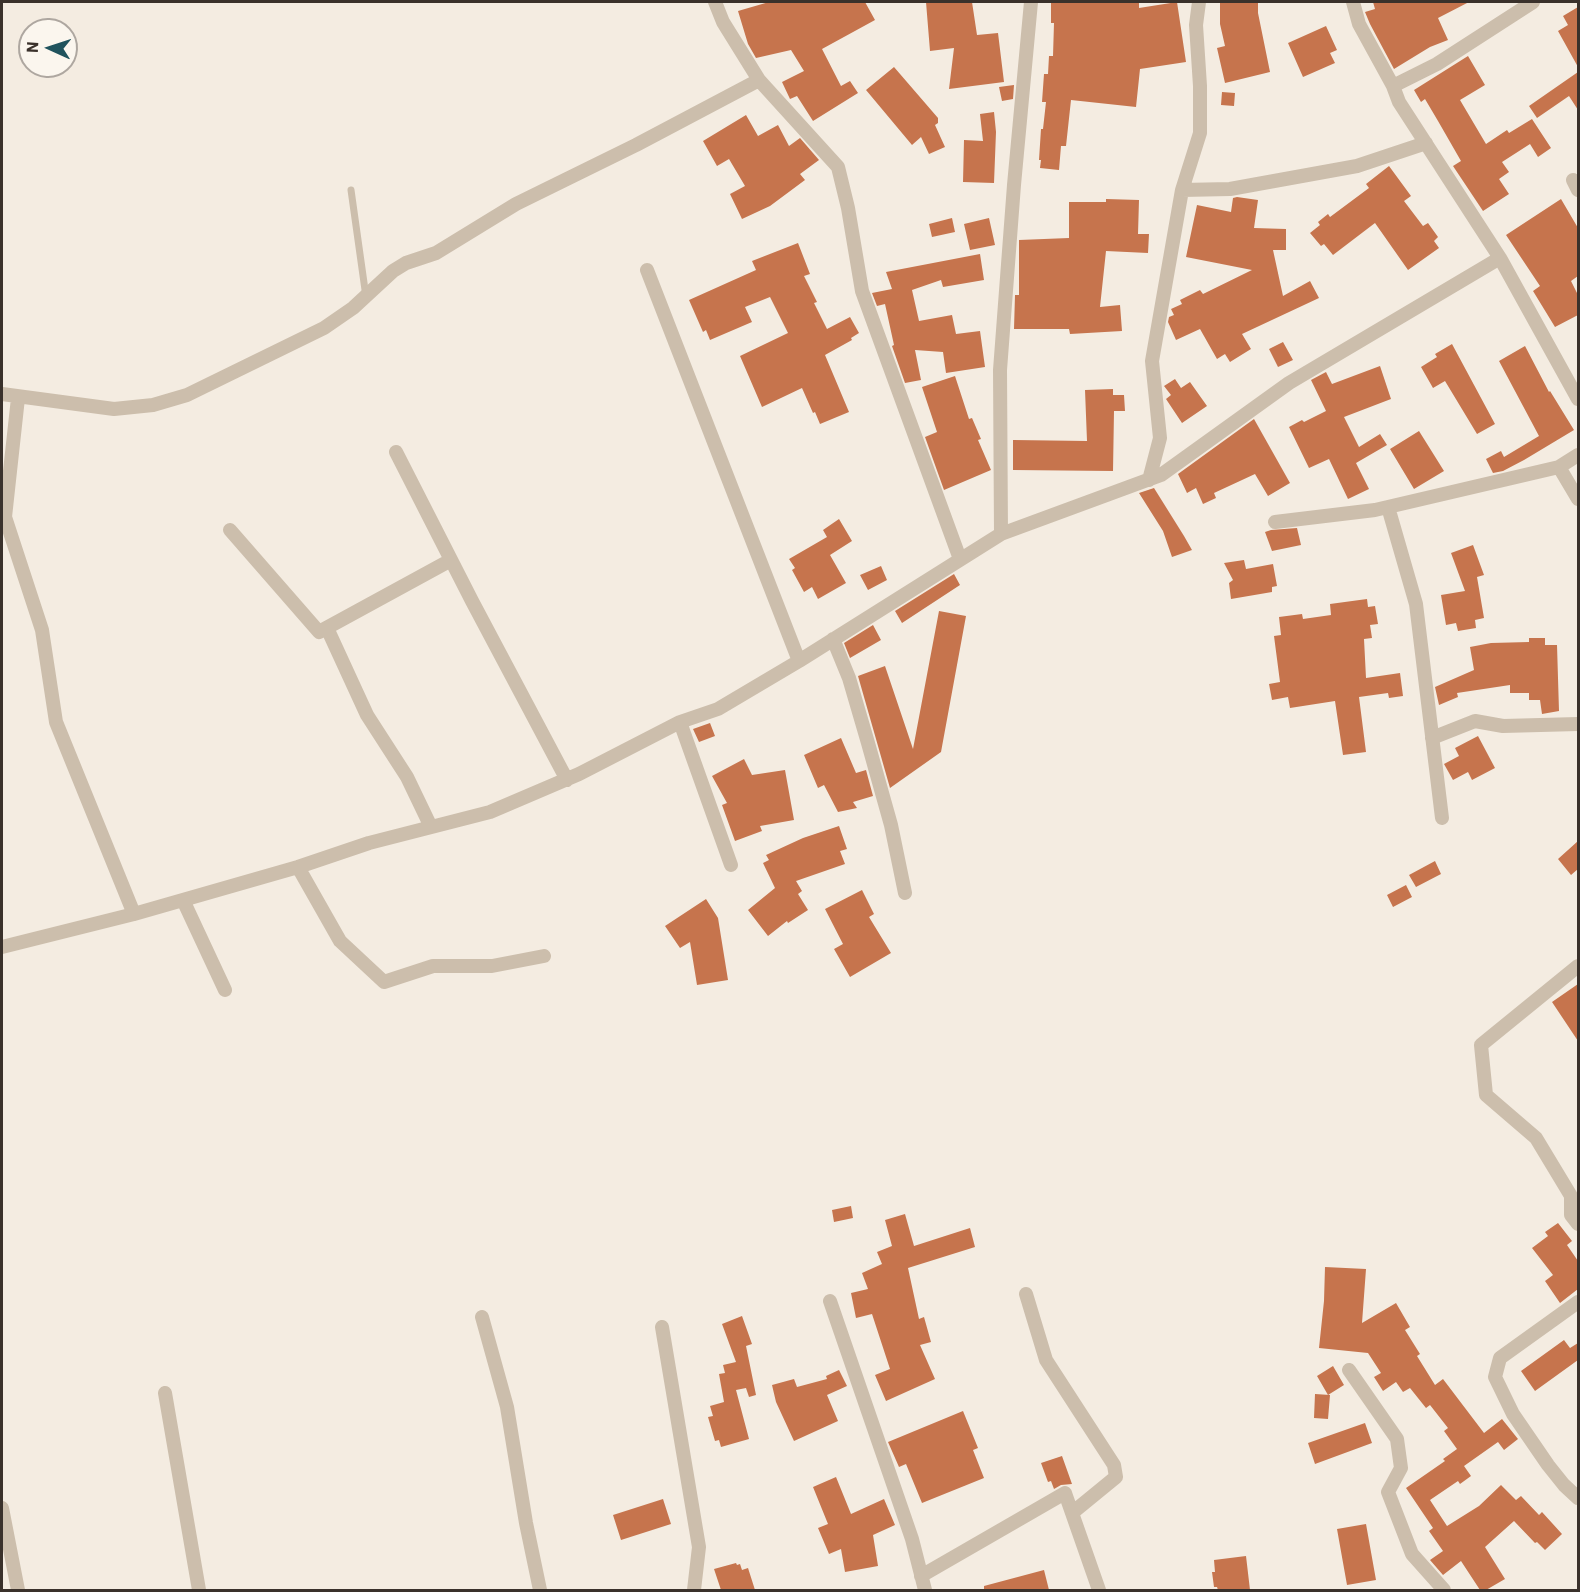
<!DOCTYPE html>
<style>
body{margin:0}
#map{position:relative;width:1580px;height:1592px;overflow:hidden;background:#f4ece1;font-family:"IBM Plex Sans",sans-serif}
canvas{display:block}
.frame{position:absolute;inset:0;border:3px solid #3a312b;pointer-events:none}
.north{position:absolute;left:18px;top:18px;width:60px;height:60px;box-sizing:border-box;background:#fbf6ee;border:2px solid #aea7a0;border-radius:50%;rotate:273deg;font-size:16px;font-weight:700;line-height:24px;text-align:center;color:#3a312b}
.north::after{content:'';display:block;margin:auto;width:21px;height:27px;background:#20535d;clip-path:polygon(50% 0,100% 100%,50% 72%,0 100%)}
</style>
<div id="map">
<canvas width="1580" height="1592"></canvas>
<div class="frame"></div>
<div class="north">N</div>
</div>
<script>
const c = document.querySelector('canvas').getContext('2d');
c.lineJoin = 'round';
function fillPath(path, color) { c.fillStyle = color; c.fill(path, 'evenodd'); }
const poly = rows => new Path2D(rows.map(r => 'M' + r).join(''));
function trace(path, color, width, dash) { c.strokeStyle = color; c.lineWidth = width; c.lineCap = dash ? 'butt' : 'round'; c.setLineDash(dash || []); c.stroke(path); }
const building = poly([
 [769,2,865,2,875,20,822,49,841,86,850,81,858,93,813,121,797,96,790,99,782,82,804,71,791,50,756,58,748,44,738,11],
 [926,2,972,2,977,35,998,33,1004,82,949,89,954,48,930,51],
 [1051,2,1139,2,1139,8,1177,2,1186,62,1140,69,1136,107,1071,100,1066,146,1061,146,1059,170,1040,168,1041,160,1039,160,1041,129,1043,129,1046,102,1042,102,1044,74,1048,74,1049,56,1053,56,1054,23,1051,23],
 [1220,2,1258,2,1258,13,1270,72,1225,83,1217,48,1225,46,1220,24],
 [1373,2,1469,2,1438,18,1448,40,1430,47,1394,69,1370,24,1365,12,1375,9],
 [1578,7,1578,67,1558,31,1568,25,1563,16],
 [1326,26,1337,50,1330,53,1335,63,1303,77,1288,43],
 [1468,56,1485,85,1460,100,1486,144,1507,130,1509,133,1532,119,1551,148,1538,157,1530,144,1502,162,1509,172,1499,179,1509,194,1483,211,1453,166,1461,161,1438,121,1425,99,1421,102,1414,90],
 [894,67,938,118,938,123,935,125,945,147,929,154,921,137,912,145,866,90],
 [1578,72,1578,110,1569,96,1537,118,1529,106],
 [1014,85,1013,99,1002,101,999,87],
 [1222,92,1235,93,1234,106,1221,105],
 [994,112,996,132,994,183,963,182,964,140,983,141,980,114],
 [746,115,758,136,778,125,789,146,800,138,819,160,800,174,805,180,770,206,742,219,730,194,745,186,729,159,717,166,703,141],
 [1389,166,1411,196,1404,201,1423,226,1428,223,1438,237,1434,241,1439,248,1408,270,1375,223,1333,255,1324,244,1321,246,1310,233,1320,225,1318,222,1328,214,1330,217,1369,188,1366,184],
 [1237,197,1258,200,1254,228,1286,229,1286,250,1273,250,1283,296,1310,281,1319,298,1242,334,1251,349,1230,362,1225,354,1217,359,1200,329,1176,340,1168,322,1169,317,1174,315,1171,309,1182,304,1180,300,1200,290,1203,294,1252,270,1186,257,1197,205,1231,212,1233,198],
 [1106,199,1139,200,1138,234,1149,234,1148,253,1106,251,1100,307,1120,305,1122,331,1070,334,1069,329,1014,329,1015,295,1019,295,1019,240,1069,238,1069,202,1106,202],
 [1561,199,1578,228,1578,276,1571,281,1578,295,1578,315,1555,327,1533,291,1540,286,1506,235],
 [952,218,955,232,932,237,929,224],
 [989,218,995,245,970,250,964,224],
 [798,243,810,274,804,276,817,302,814,303,827,329,850,317,859,333,851,338,852,340,825,355,849,412,820,424,815,412,813,413,802,388,762,407,740,356,788,333,770,297,745,307,752,322,710,340,706,330,703,332,689,300,756,270,752,261],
 [980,254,984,280,943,287,941,280,912,290,919,321,952,315,956,334,980,331,985,367,946,373,943,352,915,350,921,380,905,383,892,346,894,345,885,304,877,306,872,293,892,289,886,272],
 [1283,342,1293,360,1278,367,1269,349],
 [1452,344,1495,424,1477,434,1445,381,1433,388,1421,367,1437,357,1435,354],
 [1525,346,1549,392,1550,391,1574,430,1524,460,1503,471,1493,473,1486,459,1501,451,1504,457,1539,436,1499,361],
 [1380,366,1391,399,1344,417,1359,447,1380,434,1387,445,1356,463,1369,489,1348,499,1329,459,1309,468,1289,427,1302,420,1304,422,1326,411,1311,380,1326,372,1332,384],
 [955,376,969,419,972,418,981,439,978,440,991,470,944,490,925,437,937,432,922,387],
 [1175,379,1181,388,1190,382,1207,406,1182,423,1166,399,1171,395,1164,386],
 [1113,389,1113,395,1124,395,1125,411,1114,411,1113,471,1013,470,1013,440,1087,441,1085,390],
 [1254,419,1290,483,1268,496,1255,474,1214,493,1216,498,1203,504,1196,488,1187,493,1178,474],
 [1419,431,1444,471,1414,489,1390,449],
 [1154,488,1184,536,1192,550,1172,557,1163,531,1139,493],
 [839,519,852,541,830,555,846,583,818,599,812,587,804,592,792,570,795,568,789,559,827,537,823,530],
 [1297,528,1301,545,1272,551,1265,532,1271,530],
 [1473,545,1484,575,1477,577,1484,618,1475,620,1476,628,1458,631,1456,623,1446,625,1441,595,1465,591,1451,553],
 [1244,560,1246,569,1273,564,1277,586,1272,587,1272,592,1231,599,1229,583,1233,580,1224,563],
 [881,566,887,580,868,590,860,575],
 [954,574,960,585,902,623,895,611],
 [1367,599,1368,607,1375,606,1378,624,1370,625,1372,638,1364,639,1366,678,1400,673,1403,696,1389,698,1388,693,1359,697,1366,752,1343,755,1335,701,1290,708,1288,697,1272,700,1269,684,1280,682,1274,636,1281,635,1279,617,1302,614,1303,619,1331,615,1330,604],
 [939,611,966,616,941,752,890,788,858,676,885,666,913,749],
 [873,625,881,640,850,658,844,643],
 [1529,638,1545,638,1545,645,1557,645,1559,711,1542,714,1540,700,1529,700,1529,693,1510,693,1510,685,1457,693,1458,697,1439,705,1435,687,1474,670,1470,647,1491,643,1529,642],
 [710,723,715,736,699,742,693,729],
 [1478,736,1495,768,1472,780,1468,772,1453,780,1444,764,1459,756,1455,748],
 [841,738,856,773,866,770,873,796,853,802,857,808,838,812,824,785,818,788,804,755],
 [744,759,752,775,785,770,794,820,760,826,762,831,735,841,722,805,727,803,712,776],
 [839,826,847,849,840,851,845,864,796,881,802,891,798,894,808,910,788,923,787,921,768,936,748,910,775,888,763,863,769,860,766,855,803,838],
 [1578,841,1578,869,1571,875,1558,859],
 [1435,861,1441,874,1416,887,1409,875],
 [1406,885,1412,897,1393,907,1387,895],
 [862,890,874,914,869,917,891,953,850,977,834,949,843,944,825,909],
 [706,899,718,918,728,980,697,985,690,942,680,948,665,926],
 [1578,984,1578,1041,1552,1002],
 [851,1206,853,1218,834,1222,832,1210],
 [905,1214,914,1246,970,1228,975,1247,908,1268,919,1319,924,1317,931,1342,920,1345,935,1379,886,1401,875,1375,890,1369,872,1314,856,1318,851,1293,868,1289,862,1273,882,1264,877,1252,892,1246,885,1220],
 [1558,1223,1572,1241,1567,1245,1578,1261,1578,1289,1560,1303,1545,1281,1553,1275,1532,1248,1548,1236,1545,1232],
 [1325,1267,1366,1269,1362,1323,1396,1303,1410,1327,1405,1330,1420,1354,1417,1356,1435,1385,1443,1379,1484,1433,1502,1419,1518,1439,1504,1450,1498,1442,1464,1466,1471,1476,1460,1484,1458,1481,1430,1500,1447,1526,1479,1506,1501,1485,1516,1500,1521,1496,1539,1515,1542,1512,1562,1534,1545,1550,1537,1542,1535,1543,1514,1521,1485,1547,1505,1579,1486,1590,1480,1590,1461,1561,1443,1575,1430,1560,1443,1551,1429,1531,1433,1528,1406,1488,1445,1461,1443,1459,1457,1449,1444,1431,1448,1428,1430,1405,1426,1408,1410,1388,1403,1392,1396,1382,1383,1391,1374,1377,1381,1373,1368,1353,1319,1348,1324,1301],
 [742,1316,752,1344,746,1346,756,1395,749,1397,746,1388,736,1390,749,1439,721,1447,719,1440,715,1441,708,1417,713,1416,710,1406,724,1402,719,1374,725,1373,723,1365,736,1362,722,1324],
 [1564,1340,1570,1348,1578,1343,1578,1360,1535,1391,1521,1371],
 [1333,1366,1344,1385,1328,1395,1317,1376],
 [839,1370,847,1386,827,1395,838,1421,794,1441,776,1402,772,1385,794,1379,797,1387,827,1379,826,1376],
 [1315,1394,1330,1395,1328,1419,1314,1418],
 [963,1411,978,1448,973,1450,984,1478,922,1503,906,1464,899,1467,888,1442],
 [1365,1423,1372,1443,1315,1464,1308,1443],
 [1062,1456,1072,1484,1061,1485,1054,1489,1051,1481,1048,1482,1041,1463],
 [836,1477,851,1514,884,1499,895,1525,873,1535,878,1566,845,1572,841,1549,829,1554,818,1528,828,1524,813,1487],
 [663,1499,671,1524,621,1540,613,1515],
 [1366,1524,1376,1580,1347,1585,1337,1529],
 [1246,1556,1250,1590,1218,1590,1217,1587,1214,1587,1212,1572,1215,1572,1214,1560],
 [736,1563,737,1565,740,1564,742,1570,748,1568,755,1590,721,1590,714,1569],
 [1044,1570,1049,1590,984,1590,984,1586]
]);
const service = poly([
 [351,190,366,297]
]);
const minor = poly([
 [715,2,723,22,759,80,838,167,848,208,862,291,960,559],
 [1353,2,1359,24,1393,86],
 [1533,2,1437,64,1393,86,1399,102,1500,258,1578,399],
 [1573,180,1578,190],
 [1182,190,1230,189,1357,166,1426,143],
 [647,270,799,661],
 [2,394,114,409,153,405,187,395,324,328,353,308,393,271,406,263,436,253,516,204,636,145,759,80],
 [18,398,5,517,42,630,56,722,134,914],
 [396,452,472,601,567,780],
 [1559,467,1578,499],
 [1149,480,1160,438,1152,361,1182,190,1200,133,1200,86,1196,25,1199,2],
 [1388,507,1416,604,1442,818],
 [1275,522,1375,510,1559,467,1578,455],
 [230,530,319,632,451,560],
 [1001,534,1000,370,1014,185,1031,2],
 [327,628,367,715,407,777,431,827],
 [833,639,849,678,868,743,891,825,905,893],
 [680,722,731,865],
 [1432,738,1475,721,1503,726,1578,724],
 [298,867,340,941,384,982,433,966,492,966,544,956],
 [183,900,225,990],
 [2,947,134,914,298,867,369,843,490,812,579,774,680,722,718,709,799,661,1001,534,1161,475,1289,383,1500,258],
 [1578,966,1481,1045,1486,1095,1536,1138,1571,1196,1571,1215,1578,1224],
 [1026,1294,1046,1360,1114,1465,1116,1477,1072,1513],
 [830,1301,912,1539,925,1590],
 [1578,1302,1500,1358,1495,1377,1513,1414,1548,1465,1564,1485,1578,1498],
 [482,1317,507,1407,526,1523,540,1590],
 [662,1327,699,1547,694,1590],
 [1349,1370,1397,1439,1401,1468,1388,1492,1412,1554,1444,1590],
 [165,1393,199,1590],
 [2,1508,18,1590],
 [921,1576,1065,1493,1099,1590]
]);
fillPath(building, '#c6744d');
trace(service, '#ccbeac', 7);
trace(minor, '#ccbeac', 14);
</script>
